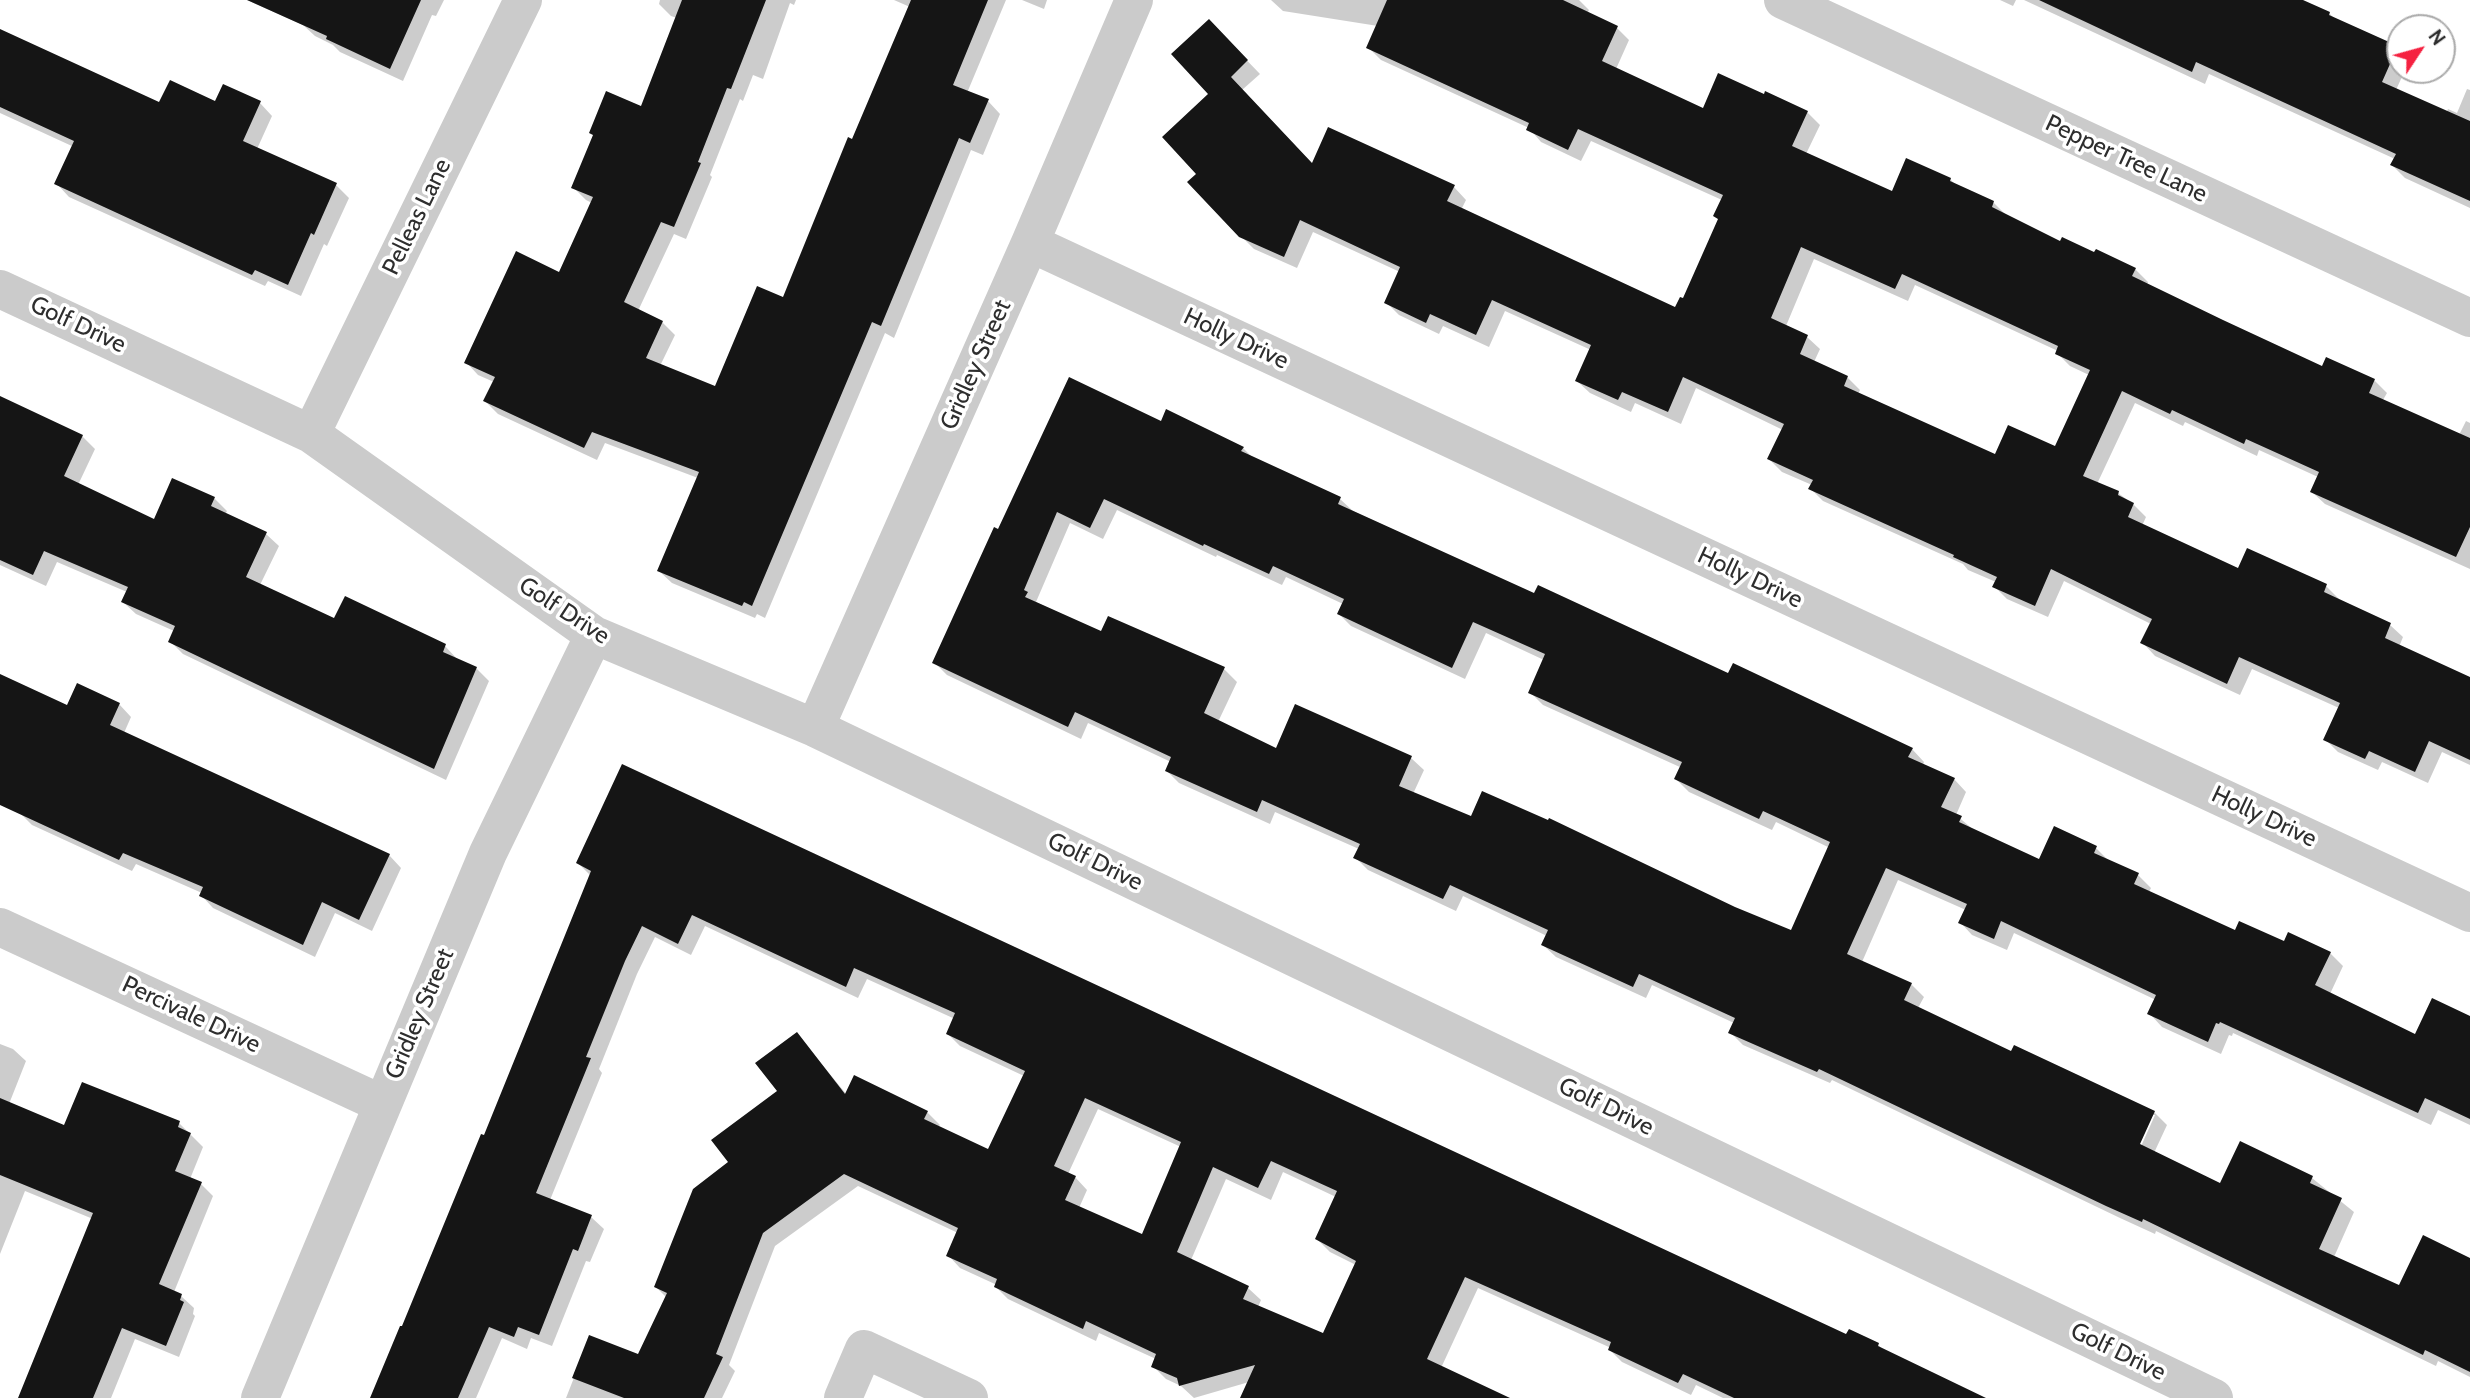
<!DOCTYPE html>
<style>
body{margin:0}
#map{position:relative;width:2470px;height:1398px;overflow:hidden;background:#fff;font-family:Cabin,sans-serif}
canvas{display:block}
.north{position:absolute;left:2386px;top:14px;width:70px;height:70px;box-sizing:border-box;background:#fff;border:2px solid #ababab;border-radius:50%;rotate:54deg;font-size:19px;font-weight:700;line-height:28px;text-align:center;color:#2e2e2e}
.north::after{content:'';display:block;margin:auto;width:24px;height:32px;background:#f52140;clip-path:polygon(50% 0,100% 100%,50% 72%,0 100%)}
</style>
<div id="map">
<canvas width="2470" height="1398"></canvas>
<div class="north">N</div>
</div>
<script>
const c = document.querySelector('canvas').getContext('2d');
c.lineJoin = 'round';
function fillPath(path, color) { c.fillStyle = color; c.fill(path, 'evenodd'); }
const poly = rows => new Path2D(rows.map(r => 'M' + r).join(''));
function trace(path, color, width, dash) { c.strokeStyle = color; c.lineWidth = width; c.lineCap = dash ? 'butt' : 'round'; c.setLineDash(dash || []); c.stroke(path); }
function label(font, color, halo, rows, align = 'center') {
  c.font = font + ' Cabin,sans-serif'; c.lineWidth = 7; c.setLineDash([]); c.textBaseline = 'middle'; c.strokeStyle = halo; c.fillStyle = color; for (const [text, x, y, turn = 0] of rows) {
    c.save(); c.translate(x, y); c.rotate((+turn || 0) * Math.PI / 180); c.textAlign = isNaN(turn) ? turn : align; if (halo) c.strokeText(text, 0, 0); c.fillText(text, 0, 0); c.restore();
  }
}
const shadow = poly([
 [247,0,444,0,436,16,432,15,403,81,340,52,333,45,315,36,303,25],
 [660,0,796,0,794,5,790,3,763,79,753,75,743,101,740,99,710,175,712,177,686,239,674,234,638,311,662,322,675,335,660,366,715,388,784,299,910,7,894,0,1006,0,967,93,988,101,1000,114,983,155,971,150,894,338,885,333,765,618,757,614,755,618,672,583,659,571,698,478,605,443,597,460,498,414,485,401,494,382,478,375,466,362,560,274,592,203,586,200,573,187,642,108,677,18,671,16,659,4],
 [1022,0,1047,0,1044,9],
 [1271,0,1579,0,1589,10,1587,14,1617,28,1629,40,1616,69,1703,110,1765,96,1807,112,1820,125,1806,154,1893,193,1950,179,1956,185,1993,202,2006,215,2060,243,2135,269,2148,282,2147,285,2323,368,2374,380,2387,393,2383,400,2459,435,2466,421,2470,423,2470,569,2325,504,2312,492,2318,477,2259,450,2257,456,2185,422,2183,426,2135,403,2097,484,2118,493,2133,504,2146,517,2142,526,2239,570,2326,586,2339,599,2338,600,2390,625,2403,637,2399,647,2470,679,2470,765,2442,752,2428,783,2382,762,2378,770,2338,752,2325,739,2339,708,2252,669,2240,695,2155,656,2143,643,2151,624,2064,581,2048,617,2007,599,1994,586,1996,582,1968,570,1963,564,1823,501,1811,489,1812,485,1782,472,1769,459,1783,430,1696,388,1681,424,1635,403,1631,412,1590,393,1577,381,1591,350,1505,311,1489,347,1443,326,1439,334,1399,315,1386,302,1400,272,1313,232,1297,268,1254,249,1241,236,1198,174,1210,94,1209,21,1260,74,1242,90,1313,165,1454,187,1466,200,1461,210,1676,309,1684,300,1720,220,1722,200,1591,141,1581,161,1541,142,1529,128,1381,60,1368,47,1378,26,1283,11],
 [1814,259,1908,301,1915,285,2058,351,2057,353,2070,366,2089,375,2056,448,1995,457,1858,394,1860,390,1847,377,1814,362,1820,349,1807,337,1786,326],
 [2000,0,2016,0,2013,6],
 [2024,0,2299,0,2329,13,2336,20,2400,51,2400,70,2405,70,2396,90,2446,113,2448,109,2457,113,2467,89,2470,90,2470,208,2405,178,2392,165,2395,159,2209,74,2205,84],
 [0,32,160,105,260,103,272,116,257,149,336,185,349,198,327,246,324,244,301,296,268,281,265,286,69,197,57,184,74,147,0,113],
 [0,398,82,436,95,449,78,485,155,522,214,498,227,511,225,515,266,534,279,546,260,585,335,621,346,598,445,646,458,660,476,668,489,681,446,780,183,654,170,641,174,631,136,614,123,602,127,592,57,562,46,586,0,565],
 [1162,423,1243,448,1253,458,1340,499,1353,511,1535,595,1912,749,1924,762,1923,765,1954,779,1966,792,1956,815,1975,831,2040,861,2096,848,2108,860,2138,875,2151,888,2149,892,2236,932,2330,953,2343,966,2330,994,2416,1036,2470,1018,2470,1125,2438,1110,2431,1125,2233,1033,2232,1036,2229,1035,2221,1054,2162,1027,2150,1014,2156,1000,2014,933,2007,950,1972,935,1960,922,1966,910,1898,880,1862,962,1911,984,1924,997,1918,1008,2011,1054,2154,1112,2167,1125,2154,1153,2221,1186,2312,1178,2354,1212,2334,1257,2400,1287,2470,1261,2470,1377,2438,1361,2436,1366,2156,1231,2155,1234,2120,1218,1832,1080,1830,1083,1743,1045,1730,1032,1734,1023,1652,985,1646,998,1556,957,1543,945,1547,936,1463,896,1456,911,1368,870,1355,857,1359,849,1275,812,1270,824,1179,783,1167,771,1171,762,1088,723,1081,739,947,675,934,662,998,531],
 [1117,510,1216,557,1217,555,1282,585,1286,577,1343,604,1339,614,1351,626,1465,679,1486,633,1544,660,1530,692,1543,705,1682,768,1676,779,1689,792,1772,830,1776,822,1830,848,1792,932,1734,909,1472,819,1413,794,1424,770,1411,758,1277,750,1218,722,1237,682,1224,669,1109,618,1102,633,1036,602,1070,523,1103,539],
 [2151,1115,2155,1115,2138,1153,2135,1151],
 [0,676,68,707,119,704,131,717,124,733,389,855,401,868,372,931,335,913,315,957,213,908,201,895,202,893,136,864,132,871,32,825,19,812,0,759],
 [578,863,1847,1336,1878,1345,1886,1352,1981,1398,1723,1398,1696,1385,1691,1395,1622,1362,1610,1350,1611,1348,1478,1288,1441,1368,1504,1398,1242,1398,1249,1382,1194,1398,1181,1386,1166,1379,1153,1366,1156,1359,1099,1333,1096,1341,1008,1299,996,1287,997,1285,960,1268,948,1255,958,1233,858,1186,775,1246,729,1365,735,1371,722,1398,566,1398,590,1337,639,1357,667,1298,656,1287,730,1162,779,1091,797,1034,847,1095,927,1112,940,1125,938,1127,988,1152,1024,1076,960,1046,948,1034,955,1019,867,979,858,998,705,926,691,955,655,937,637,974,599,1069,602,1073,550,1200,591,1217,604,1229,590,1262,586,1261,552,1346,531,1338,527,1349,502,1338,476,1398,371,1398,485,1138,591,876],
 [1098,1109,1181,1147,1142,1237,1079,1208,1087,1190,1075,1177,1068,1174],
 [1283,1172,1336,1197,1317,1239,1330,1252,1356,1265,1323,1336,1258,1307,1261,1300,1248,1288,1191,1260,1226,1179,1271,1200],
 [0,1044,13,1049,26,1061,9,1104,65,1127,179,1123,203,1147,190,1179,201,1184,213,1196,174,1292,181,1296,194,1308,193,1314,195,1316,179,1357,135,1339,111,1398,20,1398,93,1219,25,1191,0,1254]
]);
const building = poly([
 [247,0,421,0,390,69,326,39,327,36],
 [682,0,766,0,731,89,727,88,698,162,701,163,674,227,661,222,624,302,663,321,646,358,715,386,757,286,783,297,848,137,852,139,911,0,988,0,953,85,989,99,970,143,959,138,881,326,872,322,752,606,744,602,742,606,657,571,699,472,592,432,584,448,483,401,495,377,464,363,516,251,559,272,593,197,571,188,593,135,589,133,606,91,641,106],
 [1387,0,1563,0,1618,26,1602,61,1703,108,1718,73,1764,94,1765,91,1808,111,1792,146,1892,191,1906,158,1951,178,1950,181,1994,201,1992,207,2060,241,2062,237,2094,252,2096,249,2136,268,2132,276,2223,320,2322,366,2326,357,2375,379,2369,393,2470,438,2470,527,2456,557,2310,492,2319,472,2246,439,2244,444,2172,410,2170,414,2122,391,2083,476,2119,491,2118,495,2134,503,2128,517,2238,568,2247,548,2327,584,2324,592,2391,623,2385,638,2470,677,2470,760,2429,741,2415,772,2369,751,2365,759,2323,740,2340,703,2239,657,2227,684,2140,643,2152,619,2051,569,2035,606,1992,587,1997,577,1953,557,1954,555,1808,489,1813,480,1767,459,1784,424,1683,377,1668,412,1622,392,1618,400,1575,381,1591,345,1492,300,1476,335,1430,314,1426,323,1384,303,1400,267,1300,220,1284,257,1239,237,1187,182,1196,174,1162,137,1208,94,1171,54,1209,19,1248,60,1231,77,1312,163,1328,127,1455,185,1447,201,1675,307,1680,297,1683,298,1718,219,1713,216,1723,195,1578,129,1568,150,1526,130,1529,123,1366,48],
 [1801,247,1895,289,1902,274,2058,346,2055,354,2090,370,2055,446,2008,425,1995,454,1844,386,1848,376,1800,354,1808,335,1771,318],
 [2039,0,2303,0,2330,12,2329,15,2398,46,2382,82,2470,121,2470,201,2390,165,2396,154,2196,62,2192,72],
 [0,29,159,102,170,80,215,101,223,84,261,101,243,141,337,183,314,235,311,233,288,285,255,270,252,275,54,184,74,141,0,107],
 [1069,377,1161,421,1166,409,1244,447,1241,451,1341,497,1338,504,1534,593,1538,585,1728,673,1733,663,1913,748,1908,757,1955,778,1941,807,1962,816,1959,822,2039,859,2054,826,2097,846,2094,853,2139,873,2134,884,2235,930,2239,921,2284,941,2288,932,2331,952,2315,985,2415,1034,2432,998,2470,1016,2470,1119,2425,1098,2418,1113,2220,1022,2219,1024,2216,1023,2208,1042,2147,1014,2156,995,2001,921,1994,939,1958,923,1967,904,1886,868,1847,954,1912,983,1904,1000,2011,1051,2014,1045,2155,1111,2140,1144,2220,1183,2240,1141,2313,1176,2310,1183,2342,1198,2319,1249,2399,1285,2423,1235,2470,1258,2470,1372,2425,1350,2423,1355,2143,1219,2142,1222,2106,1206,1819,1069,1817,1072,1728,1033,1735,1018,1639,974,1633,987,1541,945,1548,930,1450,885,1443,899,1353,858,1360,844,1262,800,1257,812,1165,771,1171,757,1075,712,1068,727,932,663,994,527,998,529],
 [1104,499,1203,546,1204,544,1269,574,1273,566,1344,599,1337,614,1452,668,1473,622,1545,654,1528,693,1682,762,1674,779,1759,819,1763,811,1830,842,1791,930,1735,907,1549,818,1548,820,1482,791,1471,816,1399,786,1412,756,1295,704,1276,748,1204,713,1225,667,1108,616,1101,631,1025,597,1028,592,1024,590,1057,512,1090,528],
 [0,396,83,435,64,476,154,519,172,478,215,497,211,506,267,532,246,577,334,618,345,596,446,644,443,652,477,667,434,769,168,642,175,626,121,602,128,587,44,551,33,575,0,560],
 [0,674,67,705,77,683,120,703,110,725,390,854,359,920,322,902,303,945,199,896,203,887,123,853,119,860,0,805],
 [622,764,1846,1334,1849,1329,1879,1343,1878,1346,1986,1398,1734,1398,1683,1374,1678,1383,1608,1350,1611,1342,1465,1277,1427,1359,1510,1398,1240,1398,1255,1365,1179,1386,1177,1378,1151,1367,1156,1354,1086,1321,1083,1329,994,1287,997,1279,946,1256,958,1228,844,1174,763,1233,716,1354,723,1357,704,1398,624,1398,572,1378,589,1335,638,1354,667,1293,654,1287,693,1189,728,1162,711,1140,777,1091,755,1063,797,1032,845,1094,854,1075,928,1111,924,1119,988,1149,1025,1071,946,1034,955,1013,854,968,846,987,692,915,678,944,642,926,625,961,586,1057,591,1058,536,1193,592,1215,578,1251,573,1249,539,1335,518,1327,514,1337,489,1327,458,1398,370,1398,400,1326,402,1326,481,1134,484,1135,591,871,576,863],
 [1085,1098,1181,1142,1142,1234,1065,1200,1076,1176,1054,1166],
 [1271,1161,1337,1191,1315,1239,1356,1261,1323,1333,1243,1299,1249,1286,1177,1252,1213,1167,1258,1188],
 [82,1082,180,1121,178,1127,191,1133,175,1171,202,1182,159,1284,182,1294,180,1300,184,1302,166,1346,122,1328,93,1398,18,1398,93,1213,0,1175,0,1098,64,1125]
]);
const street = poly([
 [1783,0,2470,318],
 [1030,243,2470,913],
 [0,289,311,434,594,635,815,728,2214,1398],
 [311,434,523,0],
 [815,728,1030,243,1134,0],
 [0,927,382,1104],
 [260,1398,488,853,594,635],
 [843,1398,864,1349,969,1398]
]);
const streetNames = [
 ["Pepper Tree Lane",2126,159,25],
 ["Pelleas Lane",417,217,-64],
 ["Golf Drive",78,325,25],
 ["Holly Drive",1236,339,25],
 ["Gridley Street",976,365,-66],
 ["Holly Drive",1750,578,25],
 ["Golf Drive",564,611,33],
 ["Holly Drive",2264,817,25],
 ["Golf Drive",1095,862,26],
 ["Gridley Street",420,1014,-67],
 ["Percivale Drive",191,1015,25],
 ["Golf Drive",1606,1107,26],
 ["Golf Drive",2118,1352,26]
];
fillPath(shadow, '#0003');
fillPath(building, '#151515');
trace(street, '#cbcbcb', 38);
label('24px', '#2e2e2e', '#fff', streetNames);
</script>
